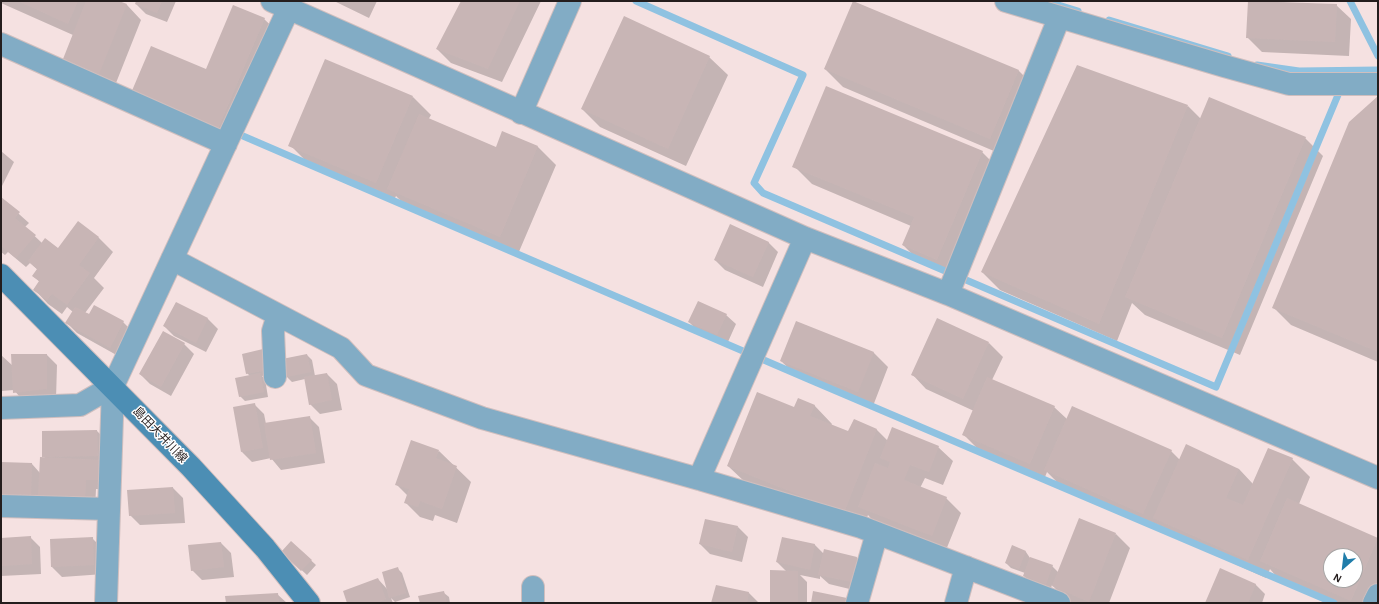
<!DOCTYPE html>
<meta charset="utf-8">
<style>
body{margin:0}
#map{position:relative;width:1379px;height:604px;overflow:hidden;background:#f5e1e1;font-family:"Alegreya Sans",sans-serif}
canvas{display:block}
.frame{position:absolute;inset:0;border:2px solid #241d1d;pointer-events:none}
.north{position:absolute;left:1323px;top:548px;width:40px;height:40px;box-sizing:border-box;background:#fff;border:1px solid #a7a5a5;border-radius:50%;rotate:208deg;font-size:11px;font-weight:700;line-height:16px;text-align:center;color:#241d1d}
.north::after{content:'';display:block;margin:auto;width:14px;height:18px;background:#207daa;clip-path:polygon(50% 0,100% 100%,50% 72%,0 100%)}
</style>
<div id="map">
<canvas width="1379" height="604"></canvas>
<div class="frame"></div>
<div class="north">N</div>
</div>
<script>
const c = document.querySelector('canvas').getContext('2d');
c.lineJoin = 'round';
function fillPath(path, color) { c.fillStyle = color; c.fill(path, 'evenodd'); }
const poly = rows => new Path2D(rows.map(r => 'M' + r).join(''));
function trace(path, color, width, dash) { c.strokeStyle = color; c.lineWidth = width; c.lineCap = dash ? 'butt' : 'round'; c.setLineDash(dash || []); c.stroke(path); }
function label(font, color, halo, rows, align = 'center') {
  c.font = font + ' "Alegreya Sans","Noto Sans JP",sans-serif'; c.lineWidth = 3; c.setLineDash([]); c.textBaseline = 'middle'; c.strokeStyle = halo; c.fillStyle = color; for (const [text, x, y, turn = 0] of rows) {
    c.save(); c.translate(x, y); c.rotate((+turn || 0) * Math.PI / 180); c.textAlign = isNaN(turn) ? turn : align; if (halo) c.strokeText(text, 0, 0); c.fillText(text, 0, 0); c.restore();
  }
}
const shadow = poly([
 [1,1,116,1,127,5,141,20,114,88,78,73,64,59,73,35,1,3],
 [137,1,176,1,167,22,146,14,136,4],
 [334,1,377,1,369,18],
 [462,1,541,1,502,82,451,63,437,49],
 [1249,1,1336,5,1351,19,1349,56,1262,52,1247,37],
 [854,2,1019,71,1037,89,1008,157,843,87,825,69],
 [264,19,279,33,233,143,147,107,206,70],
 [709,57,728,75,686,166,600,127,582,109],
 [413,97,431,115,428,120,496,149,503,133,538,147,556,165,518,254,406,206,396,196,394,200,308,163,290,145],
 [1378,98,1378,362,1291,325,1273,307],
 [1188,106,1201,119,1305,138,1323,156,1240,355,1145,315,1132,303,1117,341,1000,290,982,272],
 [1,151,14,162,1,188],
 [982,152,1000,170,955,277,921,263,903,245,911,226,812,184,794,166],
 [1,198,29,223,25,227,42,243,59,249,78,223,99,238,113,252,94,278,104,288,85,313,123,322,133,332,120,357,77,333,67,323,73,312,67,307,62,314,48,304,34,289,40,282,33,276,38,270,30,263,26,267,8,252,5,255,1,252],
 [768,242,778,252,763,287,725,270,715,260],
 [176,303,208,319,218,329,206,352,174,336,164,326],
 [726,315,736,324,727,344,699,332,689,322],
 [797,322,874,353,888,367,873,406,796,375,781,361],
 [989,343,1003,357,992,380,1054,407,1067,419,1171,451,1180,460,1239,469,1253,484,1292,459,1310,477,1299,504,1378,539,1378,586,1370,603,1339,603,1276,576,1270,569,1266,578,1172,536,1163,527,1161,531,1063,488,1047,472,1045,477,978,449,963,434,974,411,926,389,912,374],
 [1331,556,1355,556,1355,580,1331,580],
 [184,344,194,354,171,396,150,384,140,374],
 [1,355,13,366,47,355,57,365,56,399,24,402,14,390,1,391],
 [243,355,272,374,262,376,265,379,268,397,245,401,240,396,250,376,247,373],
 [307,355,312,360,315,376,327,374,337,384,342,410,320,414,310,404,305,379,292,382,287,377,283,360],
 [254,404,264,414,266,424,309,417,319,427,325,463,281,470,271,458,252,462,242,452],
 [814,405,832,424,831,426,848,433,854,420,877,430,888,441,938,447,953,461,943,485,925,478,920,488,946,498,961,513,946,550,873,521,868,515,862,530,747,484,728,466,794,408],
 [97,431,107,441,111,490,96,489,95,509,1,503,1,463,32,464,40,473,46,459,43,456],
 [439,451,471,482,457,523,435,515,433,521,420,517,405,502,408,496,396,484],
 [173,488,183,498,185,523,140,525,130,515],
 [738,527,748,537,742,562,710,554,700,544],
 [1116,534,1130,548,1109,603,1073,603,1067,601,1052,585,1051,588,1029,581,1024,576,1025,573,1011,568,1006,563,1012,547,1026,552,1030,558,1052,566,1058,572],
 [30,537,40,547,41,574,1,576,1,539],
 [92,538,102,548,104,574,62,577,52,567],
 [783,538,815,545,824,554,824,550,857,558,867,568,862,592,829,584,820,576,820,579,800,575,807,582,807,603,771,603,787,572,777,562],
 [291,542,316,565,307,575,282,552],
 [221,543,231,553,234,577,202,580,192,570],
 [397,568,402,573,410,597,395,602,391,598,393,603,348,603,378,579,388,590],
 [1255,584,1265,594,1262,603,1206,603],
 [444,593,449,597,450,603,421,603],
 [749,593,759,603,713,603],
 [277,594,287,603,227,603]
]);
const stream = poly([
 [636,1,803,75,754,183,763,193,1216,387,1348,71],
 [1045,1,1078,11],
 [1350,1,1378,56],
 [1109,20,1228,56],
 [1257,65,1299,71,1378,70],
 [243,136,808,379,1334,603]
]);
const building = poly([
 [18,1,78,1,68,24],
 [86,1,119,1,127,4,99,74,63,59],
 [136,1,162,1,157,13,135,4],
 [461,1,520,1,488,69,436,49],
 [853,1,1019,70,990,139,824,69],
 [1248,1,1337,4,1335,42,1246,38],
 [233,5,265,18,218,129,131,93,151,46,206,69],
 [624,16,710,56,668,149,581,109],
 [325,59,413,96,376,183,288,146],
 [1077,65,1188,105,1099,324,981,272],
 [826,86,983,151,937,260,902,245,914,217,792,167],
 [1378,96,1378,352,1272,308,1349,122],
 [1209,97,1306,137,1222,338,1125,297],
 [419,114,496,147,502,131,538,146,500,237,387,189],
 [1,197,20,212,15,218,36,235,16,258,1,246],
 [78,221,99,237,79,265,90,273,67,305,52,294,47,300,33,290,39,281,32,276,37,269,28,261,45,238,58,248],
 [730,224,769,242,753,277,714,260],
 [698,301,727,314,717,335,688,322],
 [176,302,208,318,196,343,163,326],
 [94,305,124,321,110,348,65,323,75,307,89,314],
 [937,318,989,342,963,399,911,375],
 [796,321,874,352,858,392,780,361],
 [163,331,185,343,161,387,139,374],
 [263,349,268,370,246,374,242,354],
 [11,354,47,354,47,389,13,393],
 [307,354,311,372,286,377,282,359],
 [260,373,264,392,239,397,235,378],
 [327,373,332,400,309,405,304,377],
 [987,377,1055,406,1030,464,962,435],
 [757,392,794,407,798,398,815,405,810,416,848,431,854,419,877,429,844,513,727,466],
 [255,403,263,448,241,452,233,407],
 [1072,406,1172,450,1143,514,1044,470],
 [310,416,316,453,270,460,264,423],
 [892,427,939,446,929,472,910,465,904,480,947,497,932,536,858,507,875,463,888,468,890,462,880,458],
 [97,430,98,456,42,457,42,431],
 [411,440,439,450,436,458,457,466,442,509,420,501,418,507,404,503,409,489,395,485],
 [1186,444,1239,469,1226,498,1243,505,1268,448,1293,458,1248,560,1153,518],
 [40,457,102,460,101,480,86,480,85,499,38,498],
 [1,462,32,463,31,495,1,494],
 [173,487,175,513,129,516,127,490],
 [1287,498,1378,538,1351,601,1260,561],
 [1331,556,1355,556,1355,580,1331,580],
 [1079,518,1116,533,1089,602,1052,586],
 [705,519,738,526,732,552,699,544],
 [31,536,32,564,1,566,1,538],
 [93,537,94,565,51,567,50,539],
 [782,537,815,544,810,570,776,562],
 [291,541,312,560,301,571,281,552],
 [221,542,224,567,191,571,188,545],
 [1012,545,1026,551,1019,569,1005,563],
 [824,549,857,557,852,582,818,575],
 [1030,557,1053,565,1046,584,1023,576],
 [398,567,406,593,389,598,382,572],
 [1220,568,1256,584,1248,603,1205,603],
 [770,570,798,571,798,603,770,603],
 [378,578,386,599,377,603,347,603,343,591],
 [716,585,749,592,747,603,711,603],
 [444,591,447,603,420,603,418,596],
 [813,591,847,598,846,603,811,603],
 [278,593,279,603,226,603,225,596]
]);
const minor = poly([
 [272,1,805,238,948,294,1378,478],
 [1006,1,1224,66,1289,84,1378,84],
 [1,44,226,144],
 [521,113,570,1],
 [172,259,341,348,366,375,482,418,699,479,861,527,1059,603],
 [948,294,1059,18],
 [275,377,273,331,278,315],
 [1,408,80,405,113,386],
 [699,479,805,238],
 [1,506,109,509],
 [533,587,533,603],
 [106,603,113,386,289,8],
 [857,603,877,533],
 [956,603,966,567]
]);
const tertiary = poly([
 [1374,603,1378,595]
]);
const secondary = poly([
 [1,275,191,467,265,548,309,603]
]);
const streetNames = [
 ["島田大井川線",160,435,46]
];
fillPath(shadow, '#0003');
trace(stream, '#8fc2e1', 7);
fillPath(building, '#c8b5b5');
trace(minor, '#cfbebe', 24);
trace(tertiary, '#cfbebe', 24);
trace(secondary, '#cfbebe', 24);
trace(minor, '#82acc5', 22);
trace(tertiary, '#82acc5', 22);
trace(secondary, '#4c8eb4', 22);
label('12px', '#241d1d', '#fff', streetNames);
</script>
